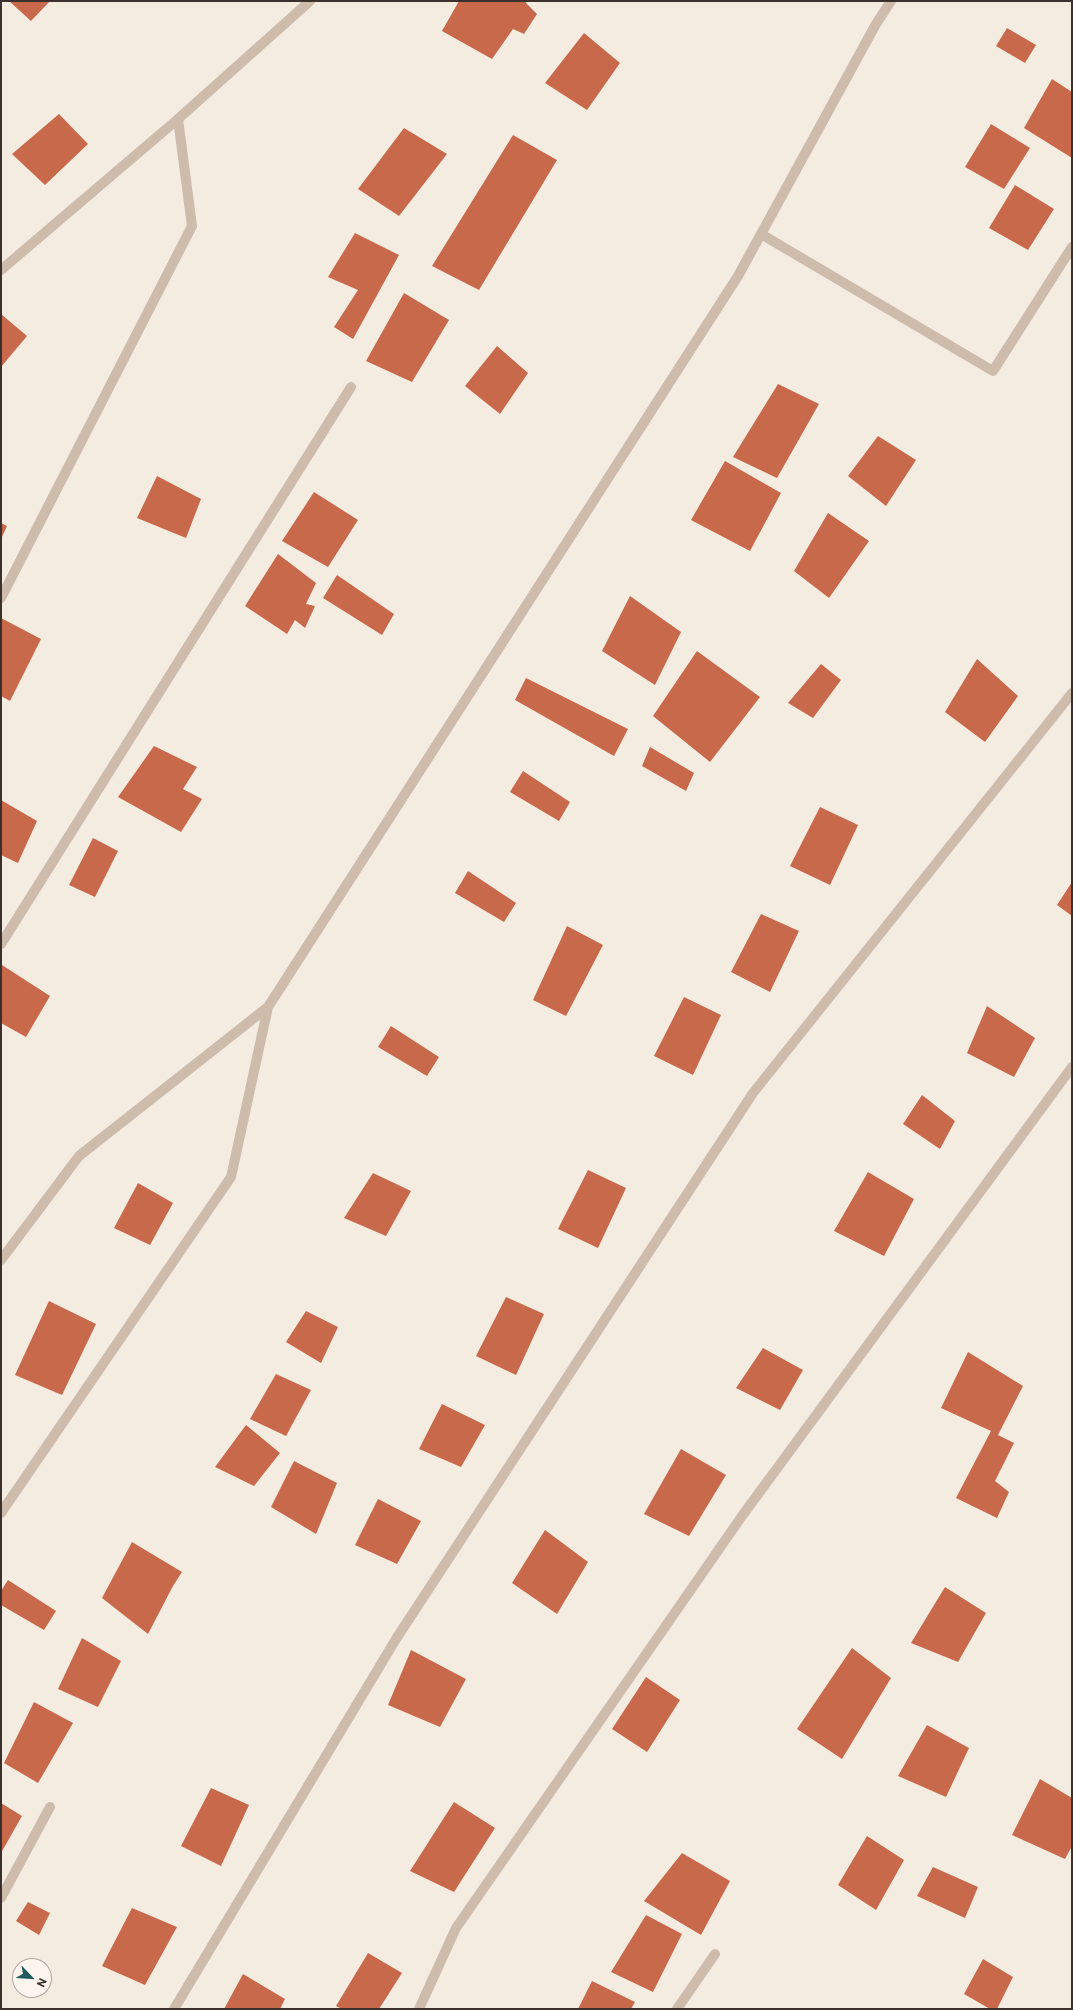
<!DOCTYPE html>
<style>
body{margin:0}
#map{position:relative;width:1073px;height:2010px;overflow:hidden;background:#f4ebe1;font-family:Commissioner,sans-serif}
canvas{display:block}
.frame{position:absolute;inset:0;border:2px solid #3b302b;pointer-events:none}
.north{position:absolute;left:12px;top:1958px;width:40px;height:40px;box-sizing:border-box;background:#fbf5ee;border:1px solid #aea6a0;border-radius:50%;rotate:115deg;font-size:11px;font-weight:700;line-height:16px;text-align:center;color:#3b302b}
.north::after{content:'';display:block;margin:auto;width:14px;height:18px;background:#1f5a5e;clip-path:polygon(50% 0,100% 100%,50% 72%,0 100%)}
</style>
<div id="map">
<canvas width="1073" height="2010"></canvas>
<div class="frame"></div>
<div class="north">N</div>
</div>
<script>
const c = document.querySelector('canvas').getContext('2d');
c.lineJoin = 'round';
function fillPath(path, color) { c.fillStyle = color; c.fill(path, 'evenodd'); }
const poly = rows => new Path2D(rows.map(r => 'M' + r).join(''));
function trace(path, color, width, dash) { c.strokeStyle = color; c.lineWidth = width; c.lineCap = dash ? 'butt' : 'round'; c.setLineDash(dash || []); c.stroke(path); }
const building = poly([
 [9,1,50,1,31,21],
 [459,1,526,1,526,3,537,14,524,34,513,29,492,59,442,31],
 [1007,28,1036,45,1025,63,996,46],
 [584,33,620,63,587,110,545,83],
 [1052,79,1072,92,1072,158,1024,128],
 [59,114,88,144,45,185,12,154],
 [991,124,1030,148,1004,189,965,167],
 [404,128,447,154,399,216,358,189],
 [513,135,557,160,479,290,432,266],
 [1015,185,1054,209,1028,250,989,228],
 [355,233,399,255,353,339,334,327,358,290,328,277],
 [404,293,449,320,412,382,366,361],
 [1,314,27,336,1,367],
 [497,346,528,373,500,414,465,386],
 [778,384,819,404,777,478,733,457],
 [878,436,916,460,886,506,848,476],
 [725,461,781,493,750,551,691,520],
 [157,476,201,499,186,538,137,518],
 [314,492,358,520,328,567,282,541],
 [828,513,869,541,829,598,794,571],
 [1,523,7,526,1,539],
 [278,554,316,583,306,604,315,606,305,628,295,620,287,634,245,606],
 [337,575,394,614,382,635,323,598],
 [630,596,681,632,655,685,602,651],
 [1,618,41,639,10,701,1,696],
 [697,651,760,697,710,762,653,716],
 [977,659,1018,696,985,742,945,712],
 [821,664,841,680,813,718,788,703],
 [526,678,628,729,614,756,515,700],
 [154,746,197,767,183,789,202,799,181,832,118,797],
 [650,747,694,773,686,791,642,766],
 [523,771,570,802,559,821,510,792],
 [1,800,37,821,18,863,1,855],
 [820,807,858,825,830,885,790,866],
 [93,838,118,851,95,897,69,885],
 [468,871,516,903,504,922,455,893],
 [1072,882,1072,916,1057,905],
 [761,914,799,931,770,992,731,972],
 [567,926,603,945,566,1016,533,1000],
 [2,965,50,996,26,1037,1,1023],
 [684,997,721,1015,693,1075,654,1056],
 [987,1006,1035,1038,1014,1077,967,1053],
 [391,1026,439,1057,427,1076,378,1047],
 [922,1095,955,1121,940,1149,903,1124],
 [588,1170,626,1188,598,1248,558,1229],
 [868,1172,914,1199,884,1256,834,1231],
 [373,1173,411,1191,386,1236,344,1218],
 [138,1183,173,1203,150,1245,114,1228],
 [506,1297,544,1314,516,1375,476,1356],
 [49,1301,96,1324,62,1395,15,1375],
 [306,1311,338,1327,321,1363,286,1342],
 [763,1348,803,1370,780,1410,736,1388],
 [968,1352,1023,1386,998,1435,1014,1443,995,1481,1009,1492,997,1518,956,1498,991,1431,941,1408],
 [276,1374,311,1390,286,1436,250,1419],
 [442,1404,485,1425,461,1467,419,1449],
 [246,1425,280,1453,254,1486,215,1467],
 [681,1449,726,1475,689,1536,644,1514],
 [294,1461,337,1483,316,1534,271,1507],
 [378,1499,421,1521,397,1564,355,1545],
 [545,1530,588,1562,557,1614,512,1583],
 [132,1542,182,1572,173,1586,148,1634,102,1598],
 [8,1580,56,1611,44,1630,1,1605,1,1591],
 [945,1587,986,1613,958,1662,911,1643],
 [82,1638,121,1661,98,1707,58,1689],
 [852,1648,891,1678,842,1759,797,1729],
 [411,1650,466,1679,440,1727,388,1705],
 [646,1677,680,1700,647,1752,612,1729],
 [34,1702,73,1723,38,1783,4,1763],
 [927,1725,969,1748,946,1797,898,1776],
 [1040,1779,1072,1798,1072,1846,1065,1859,1012,1835],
 [211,1788,249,1805,221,1866,181,1846],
 [454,1802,495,1828,454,1892,410,1871],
 [1,1803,22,1816,1,1853],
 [867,1836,904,1860,876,1910,838,1885],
 [682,1853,730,1881,701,1935,644,1901],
 [933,1867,978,1887,965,1918,917,1896],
 [28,1902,50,1913,39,1935,16,1921],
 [132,1908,177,1927,145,1985,102,1966],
 [646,1915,682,1934,653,1992,611,1972],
 [368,1953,402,1973,379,2009,342,2009,336,2006],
 [983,1959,1013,1977,997,2009,990,2009,964,1994],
 [243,1974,285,1999,280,2009,224,2009],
 [592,1981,635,2002,631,2009,578,2009]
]);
const street = poly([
 [761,234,993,371,1072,247],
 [1,270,178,119],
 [1,598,192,226,178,119,310,1],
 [1,944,351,387],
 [1,1260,79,1156,268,1007,738,276,876,24,891,1],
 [1,1513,231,1177,268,1007],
 [1,1898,50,1807],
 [174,2009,396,1639,753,1093,1072,693],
 [419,2009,456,1928,742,1516,1072,1067],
 [677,2009,715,1954]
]);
fillPath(building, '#c8694b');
trace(street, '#cdbbac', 10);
</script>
